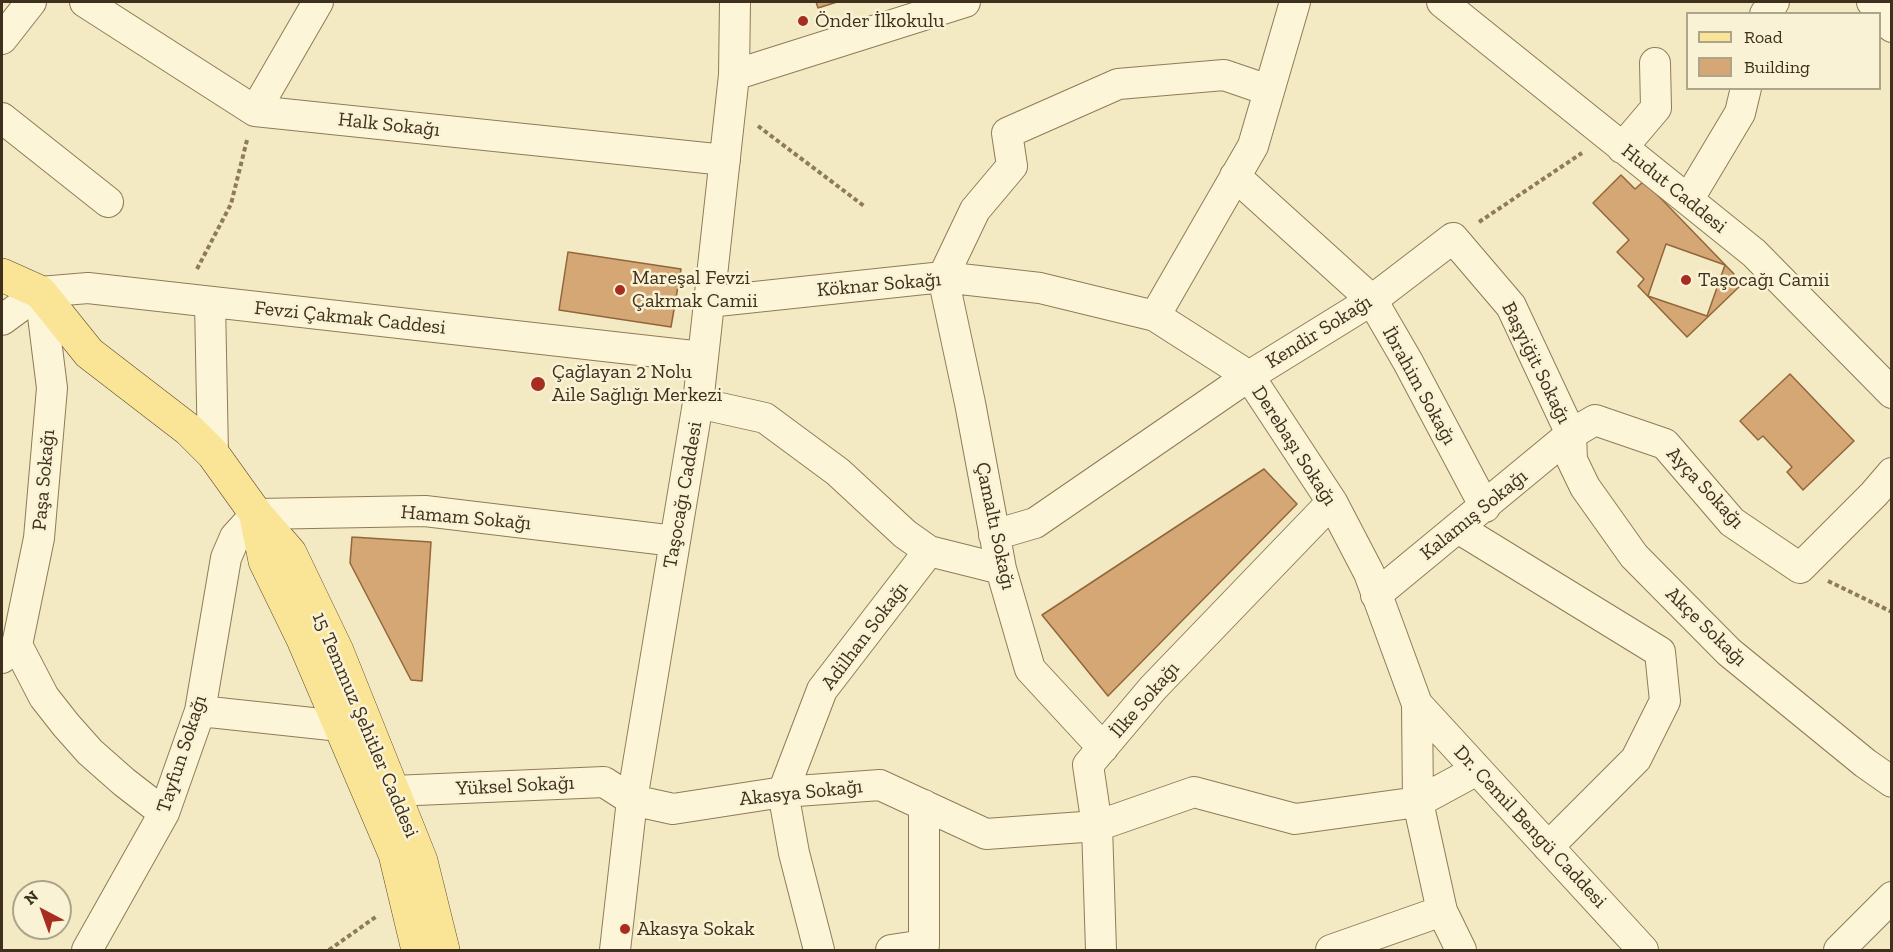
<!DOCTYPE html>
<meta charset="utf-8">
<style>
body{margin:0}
#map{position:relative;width:1893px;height:952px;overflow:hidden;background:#f3eac3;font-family:"Zilla Slab",serif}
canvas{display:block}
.frame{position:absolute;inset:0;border:3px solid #3e301d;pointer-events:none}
.legend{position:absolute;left:1686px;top:12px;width:195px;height:78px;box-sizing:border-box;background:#f9f2d4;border:2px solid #aea48b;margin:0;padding:8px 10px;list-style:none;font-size:18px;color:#3e301d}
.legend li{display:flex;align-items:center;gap:12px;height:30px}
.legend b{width:30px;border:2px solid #aea48b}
.north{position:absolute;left:12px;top:880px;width:60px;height:60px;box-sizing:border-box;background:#f9f2d4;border:2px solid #aea48b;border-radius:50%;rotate:319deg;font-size:16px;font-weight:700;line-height:24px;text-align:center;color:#3e301d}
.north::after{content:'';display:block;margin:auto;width:21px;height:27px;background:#a62d20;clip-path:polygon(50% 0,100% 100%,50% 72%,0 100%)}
</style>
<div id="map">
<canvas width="1893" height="952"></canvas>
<div class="frame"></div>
<ul class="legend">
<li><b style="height:8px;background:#fae597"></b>Road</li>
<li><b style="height:16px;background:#d5a775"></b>Building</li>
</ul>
<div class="north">N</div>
</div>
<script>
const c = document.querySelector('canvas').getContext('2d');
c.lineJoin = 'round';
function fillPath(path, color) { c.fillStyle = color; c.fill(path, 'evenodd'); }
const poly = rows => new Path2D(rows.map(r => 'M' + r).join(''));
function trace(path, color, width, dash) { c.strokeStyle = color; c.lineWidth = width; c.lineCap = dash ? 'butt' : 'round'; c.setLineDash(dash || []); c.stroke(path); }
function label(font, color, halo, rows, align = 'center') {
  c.font = font + ' "Zilla Slab",serif'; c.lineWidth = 5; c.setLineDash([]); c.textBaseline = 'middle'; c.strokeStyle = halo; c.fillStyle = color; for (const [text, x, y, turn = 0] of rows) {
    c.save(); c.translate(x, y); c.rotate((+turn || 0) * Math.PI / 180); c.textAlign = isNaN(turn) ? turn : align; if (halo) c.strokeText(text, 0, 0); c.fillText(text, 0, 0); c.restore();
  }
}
const building = poly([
 [816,2,837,2,818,8,816,2],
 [1621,175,1635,189,1644,181,1734,274,1732,276,1741,285,1687,337,1638,286,1644,279,1617,252,1629,240,1593,203,1621,175],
 [1666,244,1725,265,1707,316,1648,296,1666,244],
 [568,252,681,269,671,327,559,310,568,252],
 [1790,374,1854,441,1803,490,1787,472,1792,467,1763,436,1758,440,1740,421,1790,374],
 [1264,469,1297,504,1108,696,1042,615,1264,469],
 [352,537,431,542,422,681,411,680,350,563,352,537]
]);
const path = poly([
 [758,126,864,206],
 [1479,222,1582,153],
 [197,269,231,204,247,140],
 [1828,581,1892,612],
 [329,950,377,916]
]);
const minor = poly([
 [85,2,255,111,725,160],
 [1442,2,1754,253,1892,393],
 [1872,2,1892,27],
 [1765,14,1774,2],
 [2,39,31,2],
 [734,75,965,2],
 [255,111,318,2],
 [2,118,108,202],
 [1622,148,1656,108,1655,63],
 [1235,176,1372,300,1408,362,1485,507],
 [1688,200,1740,113,1746,88],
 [943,277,970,403,1001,569,1030,669,1103,748],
 [943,277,975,210,1012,166,1007,133,1118,84,1224,75,1268,90],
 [40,292,88,288,702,357],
 [210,302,213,454],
 [708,302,943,277,1040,288,1155,316,1249,376,1332,502,1369,573,1417,704,1418,802,1442,911,1461,950],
 [1155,316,1253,146,1295,2],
 [2,320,40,292],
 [698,403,765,418,838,472,905,534,929,551,1001,569],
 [1458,528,1660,652,1665,701,1636,759,1548,847],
 [994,535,1035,523,1249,376,1372,300,1453,238,1511,306,1571,434,1572,460,1585,487,1634,556,1729,652,1865,763,1892,782],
 [1376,595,1571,434,1595,420,1665,444,1732,522,1800,568,1874,494,1892,473],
 [17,645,44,697,66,725,90,752,124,782,164,813],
 [2,658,17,645,39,538,52,388,40,292],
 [1417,704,1643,950],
 [200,711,340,726],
 [393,791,604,782,632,800,673,809,783,792,880,785,986,834,1097,826,1194,792,1295,819,1418,802,1477,770],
 [87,950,164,813,200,711,226,558,235,537,256,514,425,511,675,541],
 [615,950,632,800,698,403,734,75,735,2],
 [819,950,794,853,783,792,822,690,929,551],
 [891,950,924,945,924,805],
 [1101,950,1097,826,1088,765,1153,688,1332,502],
 [1331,950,1442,911],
 [1839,950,1892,897]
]);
const major = poly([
 [2,275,40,292,89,353,189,430,213,454,256,514,290,553,337,651,421,861,443,950],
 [256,516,265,561,303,639,395,854,418,950]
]);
const markers = [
 [803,21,6,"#a62d20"],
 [1686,280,6,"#a62d20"],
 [620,290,6,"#a62d20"],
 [538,384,8,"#a62d20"],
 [625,929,6,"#a62d20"]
];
const poiNames = [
 ["Önder İlkokulu",815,21],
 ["Mareşal Fevzi",632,278],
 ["Çakmak Camii",632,301],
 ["Taşocağı Camii",1698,280],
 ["Çağlayan 2 Nolu",552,372],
 ["Aile Sağlığı Merkezi",552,395],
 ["Akasya Sokak",637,929]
];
const streetNames = [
 ["Halk Sokağı",389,125,6],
 ["Hudut Caddesi",1674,189,39],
 ["Köknar Sokağı",879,285,-5],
 ["Fevzi Çakmak Caddesi",350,318,6],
 ["Kendir Sokağı",1319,332,-32],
 ["Başyiğit Sokağı",1536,363,64],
 ["İbrahim Sokağı",1419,386,61],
 ["Derebaşı Sokağı",1294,446,57],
 ["Paşa Sokağı",44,480,-85],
 ["Ayça Sokağı",1705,488,47],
 ["Taşocağı Caddesi",683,495,-80],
 ["Kalamış Sokağı",1474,515,-39],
 ["Hamam Sokağı",466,518,5],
 ["Çamaltı Sokağı",995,526,78],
 ["Akçe Sokağı",1706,627,44],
 ["Adilhan Sokağı",865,636,-53],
 ["İlke Sokağı",1145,700,-49],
 ["15 Temmuz Şehitler Caddesi",365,725,67],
 ["Tayfun Sokağı",182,754,-72],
 ["Yüksel Sokağı",515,786,-3],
 ["Akasya Sokağı",801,793,-6],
 ["Dr. Cemil Bengü Caddesi",1530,827,47]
];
fillPath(building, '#d5a775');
trace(building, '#92663a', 1.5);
trace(minor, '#907b57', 32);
trace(major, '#5d482c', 34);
trace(path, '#907b57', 4, [4.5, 3]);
trace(minor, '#fcf5d8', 30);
trace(major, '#fae597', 33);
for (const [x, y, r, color] of markers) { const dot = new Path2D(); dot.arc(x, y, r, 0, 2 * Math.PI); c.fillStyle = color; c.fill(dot); trace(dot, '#f9f2d4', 2); }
label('20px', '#3e301d', '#f9f2d4', poiNames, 'left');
label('20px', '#3e301d', '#f9f2d4', streetNames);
</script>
